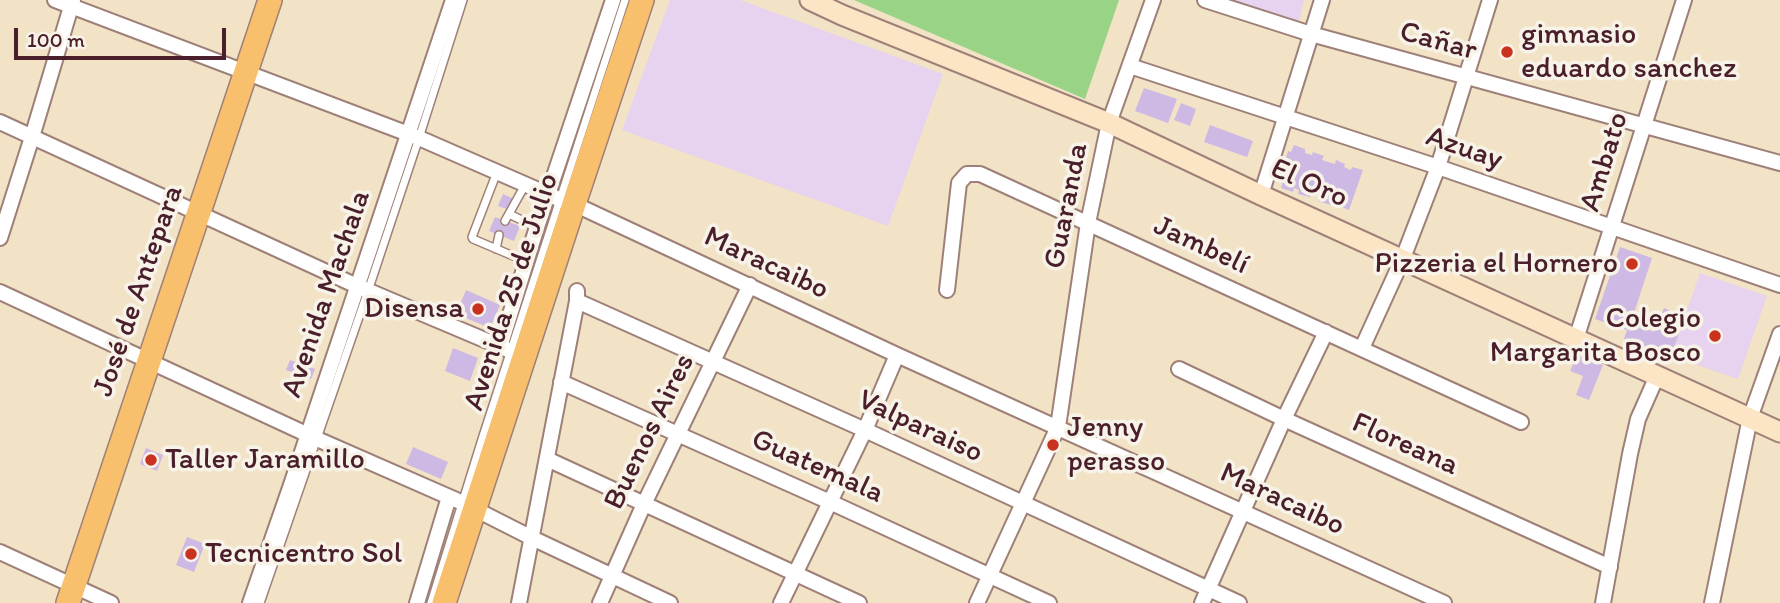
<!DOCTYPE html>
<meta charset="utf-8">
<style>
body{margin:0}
#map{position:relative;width:1780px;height:603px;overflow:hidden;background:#f2e2c6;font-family:Itim,sans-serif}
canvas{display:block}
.scale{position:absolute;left:14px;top:28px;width:212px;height:32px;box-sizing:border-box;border:4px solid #4a1f2b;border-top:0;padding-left:9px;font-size:21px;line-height:24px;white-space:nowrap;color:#4a1f2b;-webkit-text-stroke:5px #f7f3e8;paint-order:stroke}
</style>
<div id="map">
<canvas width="1780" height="603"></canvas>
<div class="scale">100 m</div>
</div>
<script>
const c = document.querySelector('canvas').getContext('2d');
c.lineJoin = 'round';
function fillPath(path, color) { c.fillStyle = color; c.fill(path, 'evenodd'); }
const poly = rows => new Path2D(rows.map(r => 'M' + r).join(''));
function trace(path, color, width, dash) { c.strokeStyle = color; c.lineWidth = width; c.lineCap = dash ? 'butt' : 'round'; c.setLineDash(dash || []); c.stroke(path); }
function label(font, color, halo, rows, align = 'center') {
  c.font = font + ' Itim,sans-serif'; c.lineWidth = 7; c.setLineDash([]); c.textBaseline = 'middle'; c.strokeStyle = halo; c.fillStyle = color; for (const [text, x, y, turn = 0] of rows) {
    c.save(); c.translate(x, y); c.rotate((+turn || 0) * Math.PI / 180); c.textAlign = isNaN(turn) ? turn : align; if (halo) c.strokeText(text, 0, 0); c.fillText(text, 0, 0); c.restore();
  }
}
const built = poly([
 [670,0,740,0,943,74,888,226,622,130],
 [1223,0,1304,0,1298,24],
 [1700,273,1767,296,1738,379,1671,356]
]);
const green = poly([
 [854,0,1119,0,1085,99]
]);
const building = poly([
 [1144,88,1177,99,1168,123,1135,111],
 [1181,103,1196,109,1190,126,1174,120],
 [1210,125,1253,141,1247,157,1204,142],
 [1294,145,1305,149,1305,153,1312,155,1313,152,1324,156,1322,160,1335,164,1336,160,1345,164,1344,167,1351,170,1352,167,1363,170,1349,210,1339,206,1339,203,1333,201,1331,205,1318,201,1320,196,1312,193,1310,197,1298,194,1299,190,1294,188,1293,192,1281,188,1284,177,1280,176,1288,151,1291,152],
 [503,194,514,199,510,210,498,206],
 [495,217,520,226,514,241,489,231],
 [1620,247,1652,258,1631,322,1654,332,1664,308,1685,317,1671,356,1624,339,1627,330,1595,319],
 [466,290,500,305,490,328,456,314],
 [453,348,478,358,470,381,445,371],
 [1577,355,1603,365,1589,400,1576,395,1583,376,1570,371],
 [290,360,315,369,311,379,286,370],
 [413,447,448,462,441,479,406,464],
 [146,448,163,455,157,471,140,464],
 [187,537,205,544,194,572,176,565]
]);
const lane = poly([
 [497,172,472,237,473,239,525,261],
 [509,214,536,227],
 [505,221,525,185],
 [496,249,499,235],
 [260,603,368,291,419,138,463,0],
 [431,603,483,436,625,0]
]);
const street = poly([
 [55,0,419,138,561,200,574,204,897,355,1444,603],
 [1205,0,1311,34,1780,163],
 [1130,66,1438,167,1780,285],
 [0,122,357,286,525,357],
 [1261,195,1322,0],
 [0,238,32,137,73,0],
 [947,290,959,183,967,174,980,174,1521,422],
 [0,292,317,439,463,503,532,538,670,603],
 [577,301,865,430,1239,603],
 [1576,339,1684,0],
 [500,347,537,227,613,0],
 [1362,348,1403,258,1438,167,1490,0],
 [1179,369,1284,419,1610,567],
 [561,382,830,502,1049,603],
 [547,459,859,603],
 [0,552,111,603],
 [250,603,292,482,453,0],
 [417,603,449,497],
 [519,603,577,301,577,291],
 [600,603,644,504,750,285],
 [781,603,865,430,897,355],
 [977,603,1058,427,1088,223,1109,123,1153,0],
 [1202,603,1284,419,1326,332],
 [1603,603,1630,454,1638,419,1657,376],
 [1712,603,1750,418,1780,334]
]);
const secondary = poly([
 [810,0,842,15,1109,123,1261,195,1780,432]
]);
const primary = poly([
 [68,603,270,0],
 [444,603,574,204,642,0]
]);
const markers = [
 [1507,52,7,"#c8321e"],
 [1632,264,7,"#c8321e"],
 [478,309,7,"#c8321e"],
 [1715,336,7,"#c8321e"],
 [1053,445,7,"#c8321e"],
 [151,460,7,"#c8321e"],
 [191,554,7,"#c8321e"]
];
const poiNames = [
 ["gimnasio",1521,35],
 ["eduardo sanchez",1521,69],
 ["Pizzeria el Hornero",1618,264,"right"],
 ["Disensa",464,309,"right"],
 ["Colegio",1701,319,"right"],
 ["Margarita Bosco",1701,353,"right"],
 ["Jenny",1067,428],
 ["perasso",1067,462],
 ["Taller Jaramillo",165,460],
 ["Tecnicentro Sol",205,554]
];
const streetNames = [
 ["Cañar",1438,42,15],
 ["Azuay",1464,149,19],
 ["Ambato",1605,162,-73],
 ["El Oro",1309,184,24],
 ["Guaranda",1067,206,-79],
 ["Jambelí",1201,246,25],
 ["Maracaibo",766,264,25],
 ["José de Antepara",139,291,-71],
 ["Avenida 25 de Julio",512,292,-72],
 ["Avenida Machala",327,294,-71],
 ["Valparaiso",920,427,25],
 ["Buenos Aires",650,432,-64],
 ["Floreana",1405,445,24],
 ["Guatemala",817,467,24],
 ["Maracaibo",1282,500,25]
];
fillPath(built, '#e7d2ef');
fillPath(green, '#99d386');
fillPath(building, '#cdb9e4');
trace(lane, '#9e8078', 10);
trace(street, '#9e8078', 18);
trace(secondary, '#9e8078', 23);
trace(primary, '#9e8078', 26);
trace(lane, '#fff', 7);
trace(street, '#fff', 14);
trace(secondary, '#fce5c4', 19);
trace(primary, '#f8bf6c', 23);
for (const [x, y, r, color] of markers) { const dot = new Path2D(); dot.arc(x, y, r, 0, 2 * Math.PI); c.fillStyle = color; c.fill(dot); trace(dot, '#f7f3e8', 2.5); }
label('30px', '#4a1f2b', '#f7f3e8', poiNames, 'left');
label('30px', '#4a1f2b', '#f7f3e8', streetNames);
</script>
